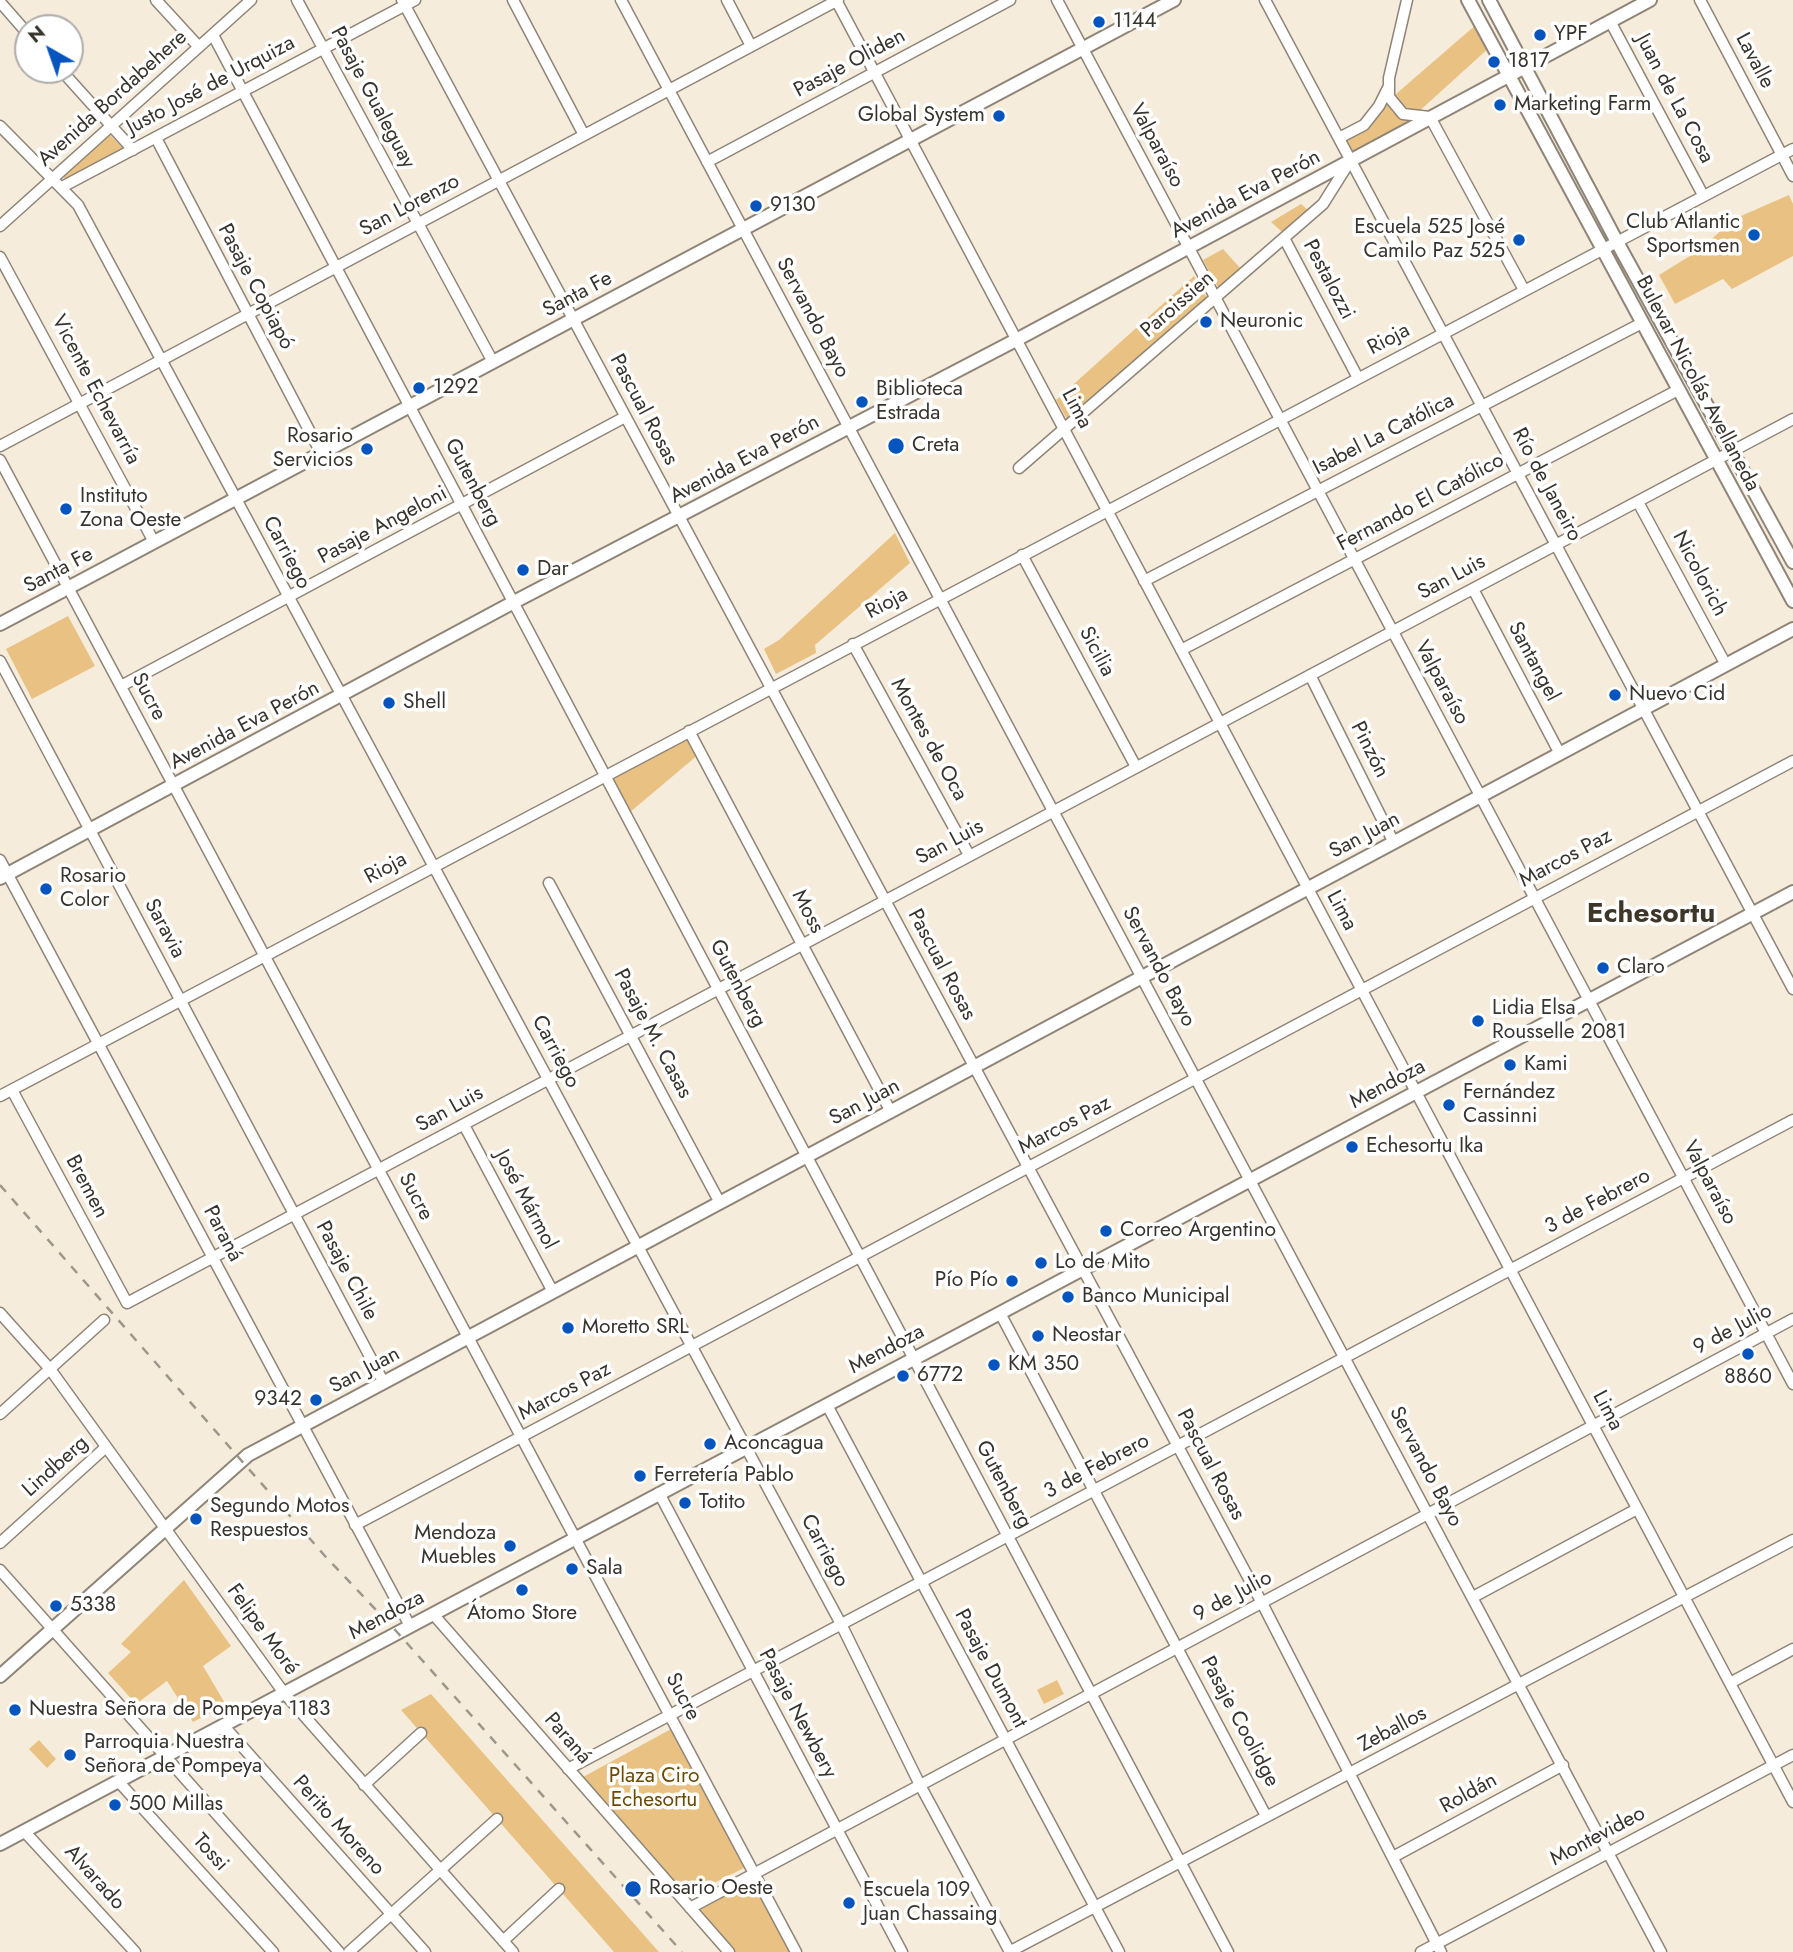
<!DOCTYPE html>
<meta charset="utf-8">
<style>
body{margin:0}
#map{position:relative;width:1793px;height:1952px;overflow:hidden;background:#f6ecdc;font-family:Jost,sans-serif}
canvas{display:block}
.north{position:absolute;left:14px;top:14px;width:70px;height:70px;box-sizing:border-box;background:#fff;border:2px solid #afadab;border-radius:50%;rotate:320deg;font-size:19px;font-weight:700;line-height:28px;text-align:center;color:#37332d}
.north::after{content:'';display:block;margin:auto;width:24px;height:32px;background:#0655bf;clip-path:polygon(50% 0,100% 100%,50% 72%,0 100%)}
</style>
<div id="map">
<canvas width="1793" height="1952"></canvas>
<div class="north">N</div>
</div>
<script>
const c = document.querySelector('canvas').getContext('2d');
c.lineJoin = 'round';
function fillPath(path, color) { c.fillStyle = color; c.fill(path, 'evenodd'); }
const poly = rows => new Path2D(rows.map(r => 'M' + r).join(''));
function trace(path, color, width, dash) { c.strokeStyle = color; c.lineWidth = width; c.lineCap = dash ? 'butt' : 'round'; c.setLineDash(dash || []); c.stroke(path); }
function label(font, color, halo, rows, align = 'center') {
  c.font = font + ' Jost,sans-serif'; c.lineWidth = 7; c.setLineDash([]); c.textBaseline = 'middle'; c.strokeStyle = halo; c.fillStyle = color; for (const [text, x, y, turn = 0] of rows) {
    c.save(); c.translate(x, y); c.rotate((+turn || 0) * Math.PI / 180); c.textAlign = isNaN(turn) ? turn : align; if (halo) c.strokeText(text, 0, 0); c.fillText(text, 0, 0); c.restore();
  }
}
const green = poly([
 [1478,23,1490,47,1405,124,1353,154,1344,139],
 [109,134,124,149,64,179,64,174],
 [1789,195,1793,204,1793,256,1732,289,1723,279,1675,304,1659,275,1698,251,1734,219],
 [1301,204,1309,211,1283,233,1271,222],
 [1223,249,1242,270,1219,289,1203,260],
 [1194,276,1207,298,1068,421,1056,400],
 [895,533,910,563,815,645,816,653,776,674,764,649,779,640],
 [68,616,95,666,32,699,6,649],
 [689,737,699,754,629,813,611,779],
 [184,1580,231,1646,203,1666,226,1705,193,1722,167,1681,136,1704,108,1673,131,1652,121,1644],
 [1057,1680,1064,1694,1044,1704,1037,1690],
 [431,1694,659,1952,614,1952,401,1710],
 [673,1728,744,1868,688,1896,583,1777],
 [39,1740,56,1759,47,1768,29,1749],
 [753,1880,792,1952,733,1952,698,1911]
]);
const minor = poly([
 [156,0,199,47],
 [297,0,493,362],
 [402,0,1262,1603,1441,1952],
 [513,0,584,135],
 [621,0,1661,1952],
 [727,0,751,46],
 [836,0,1793,1802],
 [1057,0,1793,1384],
 [1265,0,1793,989],
 [1407,0,1389,78,1389,97,1403,114,1430,117,1524,290],
 [1700,0,1793,176],
 [0,2,28,34],
 [1610,21,1703,195],
 [213,35,1228,1952],
 [61,70,133,150],
 [0,126,78,205,841,1624,920,1785,1010,1952],
 [156,138,321,453],
 [1339,138,1364,125,1379,106,1388,88],
 [707,162,1010,0],
 [62,187,415,0],
 [0,226,251,0],
 [1284,238,1358,378],
 [0,257,154,542],
 [0,446,838,0],
 [0,460,796,1952],
 [1019,468,1323,204,1350,161],
 [1638,502,1726,665],
 [1022,555,1136,767],
 [1144,581,1642,323],
 [1473,589,1560,754],
 [853,644,969,855],
 [1181,650,1678,390],
 [0,661,384,1383],
 [1310,675,1394,843],
 [121,686,625,417],
 [689,731,891,1112],
 [0,860,410,1626],
 [549,883,720,1203],
 [12,1090,127,1303,1793,419],
 [0,1096,1793,149],
 [464,1125,553,1292],
 [0,1313,50,1369,284,1693,513,1952],
 [1000,1313,1266,1816],
 [827,1405,1119,1952],
 [0,1414,104,1320],
 [659,1493,902,1952],
 [355,1525,1793,761],
 [0,1543,106,1447],
 [0,1570,339,1952],
 [1473,1597,1637,1509],
 [433,1614,729,1952],
 [1730,1683,1793,1649],
 [223,1725,425,1952],
 [568,1769,1793,1120],
 [118,1781,273,1952],
 [364,1785,421,1733],
 [24,1831,135,1952],
 [1393,1857,1563,1765],
 [690,1908,1793,1319],
 [503,1941,559,1889],
 [349,1952,497,1819],
 [1009,1952,1793,1540],
 [1421,1952,1793,1755]
]);
const major = poly([
 [1468,0,1793,601],
 [1489,0,1617,242,1793,562],
 [0,624,1174,0],
 [0,878,514,602,1016,340,1650,0],
 [0,1676,248,1455,1793,629],
 [0,1844,1793,892]
]);
const rail = poly([
 [0,1185,325,1556,397,1632,682,1952]
]);
const markers = [
 [1099,22,7,"#0655bf"],
 [1540,35,7,"#0655bf"],
 [1494,62,7,"#0655bf"],
 [1500,105,7,"#0655bf"],
 [999,116,7,"#0655bf"],
 [756,206,7,"#0655bf"],
 [1754,235,7,"#0655bf"],
 [1519,240,7,"#0655bf"],
 [1206,322,7,"#0655bf"],
 [419,388,7,"#0655bf"],
 [862,402,7,"#0655bf"],
 [896,446,9,"#0655bf"],
 [367,449,7,"#0655bf"],
 [66,509,7,"#0655bf"],
 [523,570,7,"#0655bf"],
 [1615,695,7,"#0655bf"],
 [389,703,7,"#0655bf"],
 [46,889,7,"#0655bf"],
 [1603,968,7,"#0655bf"],
 [1478,1021,7,"#0655bf"],
 [1510,1065,7,"#0655bf"],
 [1449,1105,7,"#0655bf"],
 [1352,1147,7,"#0655bf"],
 [1106,1231,7,"#0655bf"],
 [1041,1263,7,"#0655bf"],
 [1012,1281,7,"#0655bf"],
 [1068,1297,7,"#0655bf"],
 [568,1328,7,"#0655bf"],
 [1038,1336,7,"#0655bf"],
 [1748,1354,7,"#0655bf"],
 [994,1365,7,"#0655bf"],
 [903,1376,7,"#0655bf"],
 [316,1400,7,"#0655bf"],
 [710,1444,7,"#0655bf"],
 [640,1476,7,"#0655bf"],
 [685,1503,7,"#0655bf"],
 [196,1519,7,"#0655bf"],
 [510,1546,7,"#0655bf"],
 [572,1569,7,"#0655bf"],
 [522,1590,7,"#0655bf"],
 [56,1606,7,"#0655bf"],
 [15,1710,7,"#0655bf"],
 [70,1755,7,"#0655bf"],
 [115,1805,7,"#0655bf"],
 [633,1889,9,"#0655bf"],
 [849,1903,7,"#0655bf"]
];
const poiNames = [
 ["1144",1113,22],
 ["YPF",1554,35],
 ["1817",1508,62],
 ["Marketing Farm",1514,105],
 ["Global System",985,116,"right"],
 ["9130",770,206],
 ["Club Atlantic",1740,223,"right"],
 ["Sportsmen",1740,247,"right"],
 ["Escuela 525 José",1505,228,"right"],
 ["Camilo Paz 525",1505,252,"right"],
 ["Neuronic",1220,322],
 ["1292",433,388],
 ["Biblioteca",876,390],
 ["Estrada",876,414],
 ["Rosario",353,437,"right"],
 ["Servicios",353,461,"right"],
 ["Creta",912,446],
 ["Instituto",80,497],
 ["Zona Oeste",80,521],
 ["Dar",537,570],
 ["Nuevo Cid",1629,695],
 ["Shell",403,703],
 ["Rosario",60,877],
 ["Color",60,901],
 ["Claro",1617,968],
 ["Lidia Elsa",1492,1009],
 ["Rousselle 2081",1492,1033],
 ["Kami",1524,1065],
 ["Fernández",1463,1093],
 ["Cassinni",1463,1117],
 ["Echesortu Ika",1366,1147],
 ["Correo Argentino",1120,1231],
 ["Lo de Mito",1055,1263],
 ["Pío Pío",998,1281,"right"],
 ["Banco Municipal",1082,1297],
 ["Moretto SRL",582,1328],
 ["Neostar",1052,1336],
 ["KM 350",1008,1365],
 ["6772",917,1376],
 ["8860",1748,1378,"center"],
 ["9342",302,1400,"right"],
 ["Aconcagua",724,1444],
 ["Ferretería Pablo",654,1476],
 ["Totito",699,1503],
 ["Segundo Motos",210,1507],
 ["Respuestos",210,1531],
 ["Mendoza",496,1534,"right"],
 ["Muebles",496,1558,"right"],
 ["Sala",586,1569],
 ["5338",70,1606],
 ["Átomo Store",522,1614,"center"],
 ["Nuestra Señora de Pompeya 1183",29,1710],
 ["Parroquia Nuestra",84,1743],
 ["Señora de Pompeya",84,1767],
 ["500 Millas",129,1805],
 ["Rosario Oeste",649,1889],
 ["Escuela 109",863,1891],
 ["Juan Chassaing",863,1915]
];
const streetNames = [
 ["Lavalle",1754,61,62],
 ["Pasaje Oliden",850,64,-28],
 ["Justo José de Urquiza",211,86,-28],
 ["Pasaje Gualeguay",372,98,62],
 ["Avenida Bordabehere",113,99,-42],
 ["Juan de La Cosa",1674,99,62],
 ["Valparaíso",1156,146,62],
 ["Avenida Eva Perón",1246,195,-28],
 ["San Lorenzo",410,206,-28],
 ["Pestalozzi",1328,280,62],
 ["Pasaje Copiapó",255,287,62],
 ["Santa Fe",578,295,-28],
 ["Paroissien",1178,305,-41],
 ["Servando Bayo",812,318,62],
 ["Rioja",1389,340,-28],
 ["Bulevar Nicolás Avellaneda",1697,384,62],
 ["Vicente Echevarría",95,390,62],
 ["Lima",1076,409,62],
 ["Pascual Rosas",643,410,62],
 ["Isabel La Católica",1384,435,-27],
 ["Avenida Eva Perón",745,460,-28],
 ["Gutenberg",472,483,62],
 ["Río de Janeiro",1546,485,62],
 ["Fernando El Católico",1421,503,-28],
 ["Pasaje Angeloni",383,526,-28],
 ["Carriego",286,553,62],
 ["Santa Fe",59,571,-28],
 ["Nicolorich",1699,574,62],
 ["San Luis",1452,578,-28],
 ["Rioja",887,604,-28],
 ["Sicilia",1096,652,62],
 ["Santangel",1533,662,62],
 ["Valparaíso",1441,683,62],
 ["Sucre",148,697,62],
 ["Avenida Eva Perón",245,726,-28],
 ["Montes de Oca",928,740,61],
 ["Pinzón",1369,750,63],
 ["San Juan",1365,836,-28],
 ["San Luis",950,843,-28],
 ["Marcos Paz",1566,859,-28],
 ["Rioja",386,869,-28],
 ["Lima",1341,911,62],
 ["Moss",807,912,62],
 ["Saravia",164,929,62],
 ["Pascual Rosas",941,965,62],
 ["Servando Bayo",1158,967,62],
 ["Gutenberg",737,984,62],
 ["Pasaje M. Casas",652,1034,62],
 ["Carriego",555,1052,62],
 ["Mendoza",1388,1085,-28],
 ["San Juan",865,1103,-28],
 ["San Luis",450,1110,-29],
 ["Marcos Paz",1065,1126,-28],
 ["Valparaíso",1709,1183,62],
 ["Bremen",86,1187,62],
 ["Sucre",415,1197,62],
 ["José Mármol",525,1200,62],
 ["3 de Febrero",1598,1202,-28],
 ["Paraná",222,1234,62],
 ["Pasaje Chile",346,1271,62],
 ["9 de Julio",1733,1330,-28],
 ["Mendoza",887,1350,-28],
 ["San Juan",365,1371,-28],
 ["Marcos Paz",565,1392,-28],
 ["Lima",1607,1411,62],
 ["Pascual Rosas",1210,1465,62],
 ["Lindberg",56,1467,-42],
 ["3 de Febrero",1097,1467,-28],
 ["Servando Bayo",1425,1467,62],
 ["Gutenberg",1003,1485,62],
 ["Carriego",824,1551,62],
 ["9 de Julio",1233,1597,-28],
 ["Mendoza",387,1616,-28],
 ["Felipe Moré",262,1630,54],
 ["Pasaje Dumont",990,1669,62],
 ["Sucre",682,1697,62],
 ["Pasaje Newbery",797,1714,62],
 ["Pasaje Coolidge",1239,1722,62],
 ["Zeballos",1393,1730,-28],
 ["Paraná",567,1739,49],
 ["Roldán",1469,1794,-29],
 ["Perito Moreno",338,1826,48],
 ["Montevideo",1598,1837,-28],
 ["Tossi",210,1853,48],
 ["Alvarado",94,1878,48]
];
const parkNames = [
 ["Plaza Ciro",654,1777],
 ["Echesortu",654,1801]
];
const districtNames = [
 ["Echesortu",1651,915]
];
fillPath(green, '#e9c283');
trace(minor, '#8f8577', 13);
trace(major, '#8f8577', 16);
trace(minor, '#fff', 10);
trace(major, '#fff', 12);
trace(rail, '#9d968b', 2.5, [9, 9]);
for (const [x, y, r, color] of markers) { const dot = new Path2D(); dot.arc(x, y, r, 0, 2 * Math.PI); c.fillStyle = color; c.fill(dot); trace(dot, '#fff', 2.5); }
label('21px', '#37332d', '#fff', poiNames, 'left');
label('21px', '#37332d', '#fff', streetNames);
label('21px', '#6b4a03', '#fff', parkNames);
label('bold 28px', '#3e3629', '#fff', districtNames);
</script>
